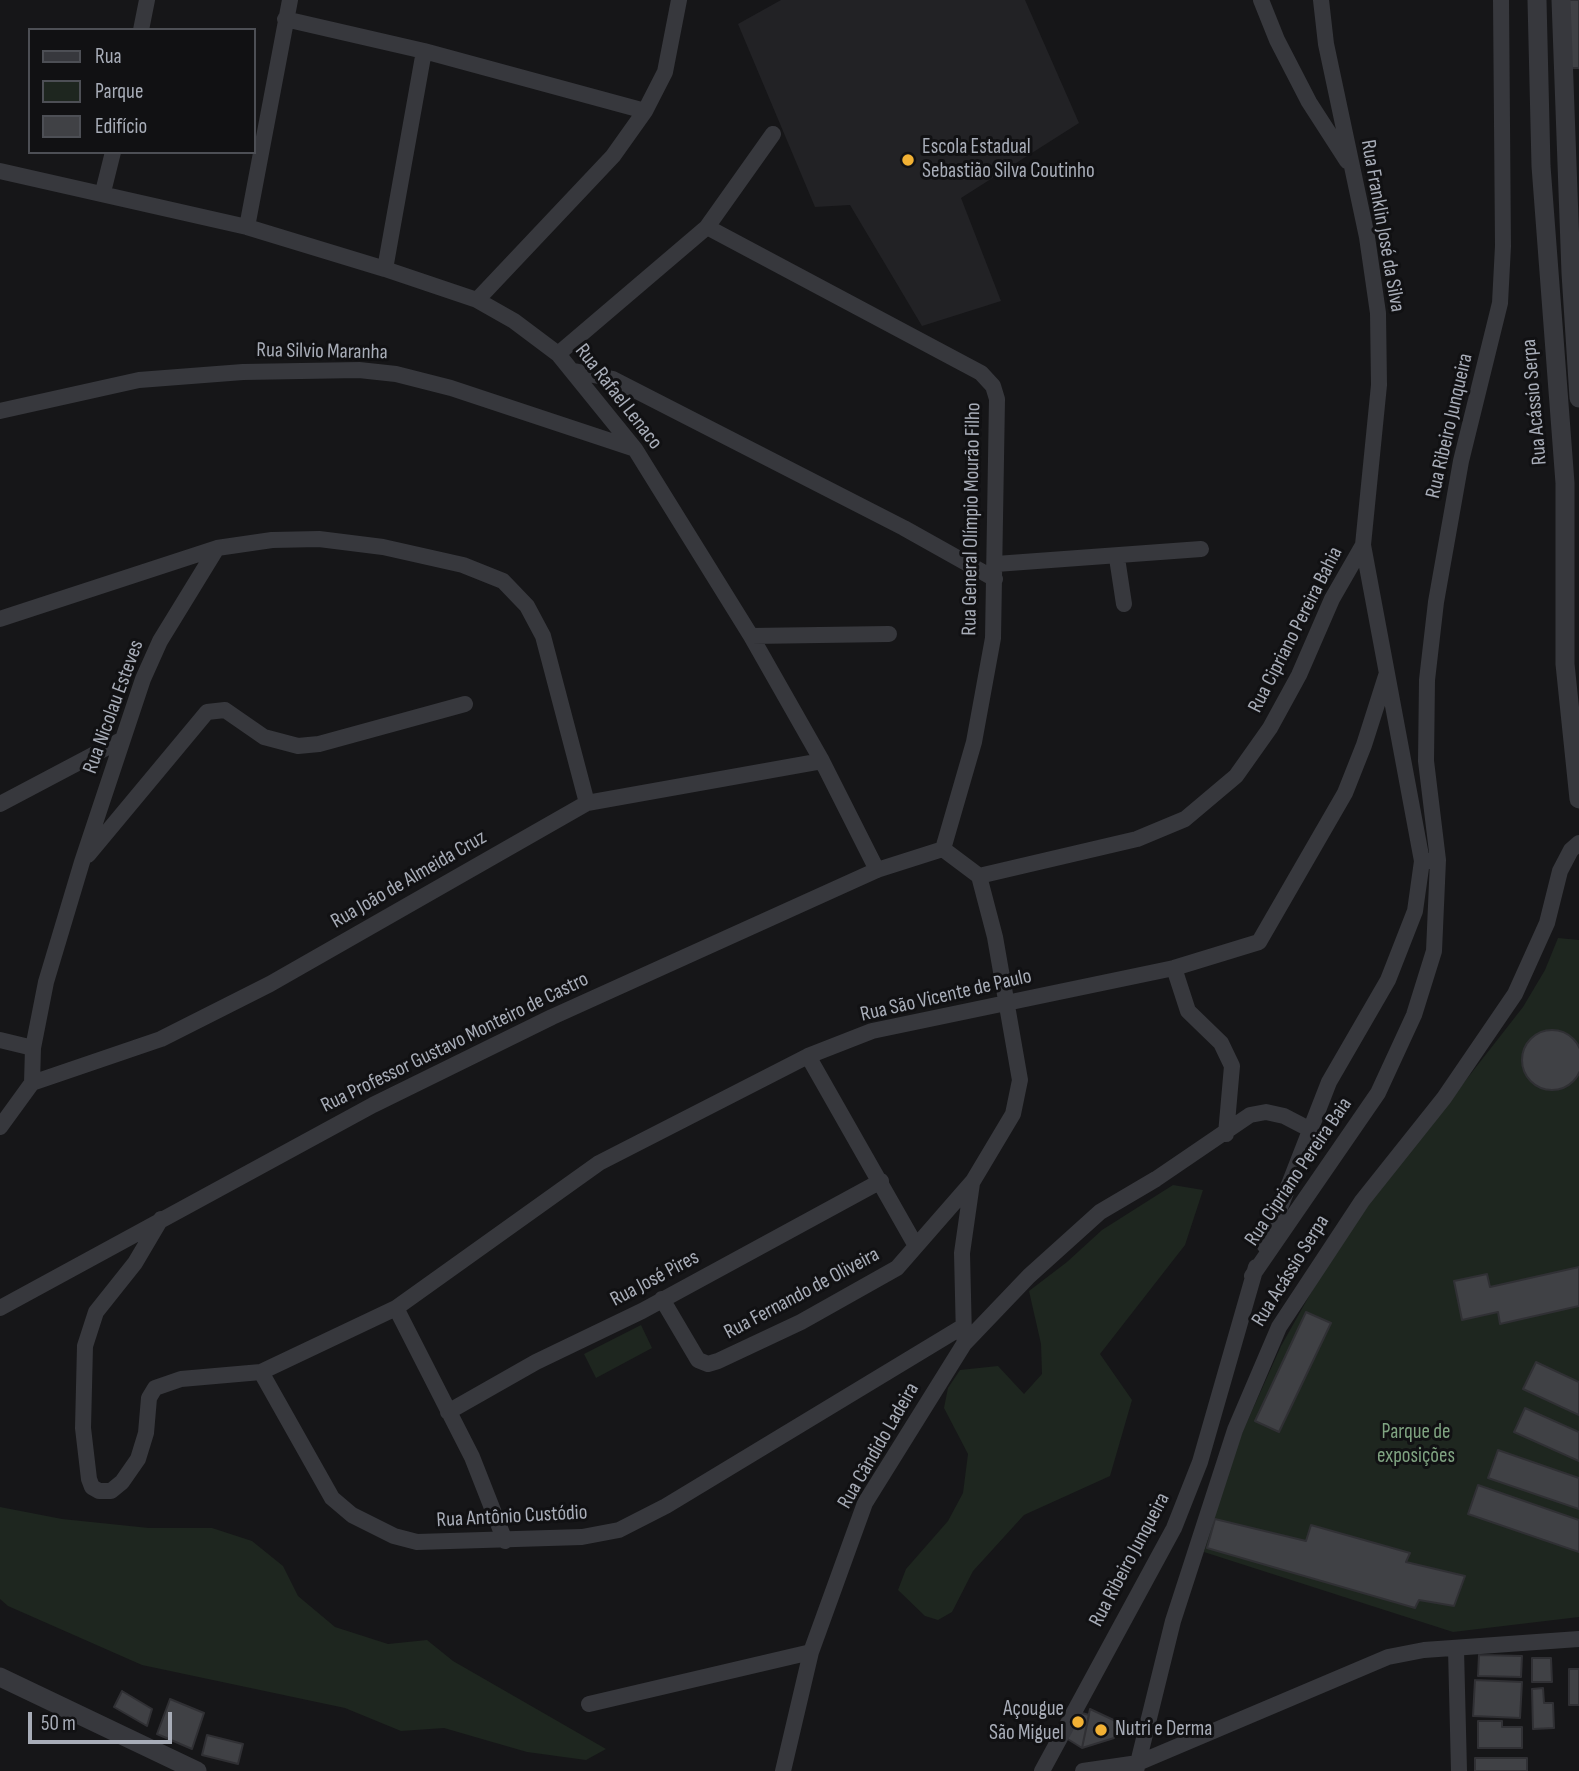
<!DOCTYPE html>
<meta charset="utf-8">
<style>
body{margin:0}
#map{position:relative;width:1579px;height:1771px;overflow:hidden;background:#161618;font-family:"Sofia Sans Condensed",sans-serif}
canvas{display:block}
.legend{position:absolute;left:28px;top:28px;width:228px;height:126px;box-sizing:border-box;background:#111113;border:2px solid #4d4f55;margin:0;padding:9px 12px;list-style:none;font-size:21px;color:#a8adb8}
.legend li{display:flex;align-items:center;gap:14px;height:35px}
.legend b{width:35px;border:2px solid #4d4f55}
.scale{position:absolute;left:28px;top:1712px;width:144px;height:32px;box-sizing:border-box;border:4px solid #a8adb8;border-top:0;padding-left:9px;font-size:21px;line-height:24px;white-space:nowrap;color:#a8adb8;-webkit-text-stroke:5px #111113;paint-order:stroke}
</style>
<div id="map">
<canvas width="1579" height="1771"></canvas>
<ul class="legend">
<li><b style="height:9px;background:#37383d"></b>Rua</li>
<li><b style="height:19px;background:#1e261f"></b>Parque</li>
<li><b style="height:19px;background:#404145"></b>Edifício</li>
</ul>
<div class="scale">50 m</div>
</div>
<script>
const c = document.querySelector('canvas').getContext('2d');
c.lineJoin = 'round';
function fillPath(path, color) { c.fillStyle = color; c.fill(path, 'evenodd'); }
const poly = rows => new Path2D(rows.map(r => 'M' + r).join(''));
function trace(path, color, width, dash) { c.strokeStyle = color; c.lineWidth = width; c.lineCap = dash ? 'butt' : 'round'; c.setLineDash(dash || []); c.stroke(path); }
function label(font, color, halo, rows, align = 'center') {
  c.font = font + ' "Sofia Sans Condensed",sans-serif'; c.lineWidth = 6; c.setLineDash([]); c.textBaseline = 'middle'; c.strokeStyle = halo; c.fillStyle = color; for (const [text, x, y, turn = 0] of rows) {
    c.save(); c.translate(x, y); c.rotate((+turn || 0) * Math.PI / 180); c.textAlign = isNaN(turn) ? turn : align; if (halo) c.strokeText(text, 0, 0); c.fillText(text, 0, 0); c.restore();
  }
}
const built = poly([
 [781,0,1025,0,1079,123,961,198,1001,301,922,326,850,205,815,207,738,24]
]);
const green = poly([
 [1558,938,1579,940,1579,1617,1453,1632,1204,1552,1234,1451,1281,1346,1317,1282,1365,1209,1523,1007,1545,970],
 [1173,1185,1203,1190,1185,1245,1100,1354,1132,1400,1110,1476,1024,1515,973,1571,952,1612,938,1620,925,1616,898,1590,906,1569,948,1521,963,1493,968,1454,944,1408,948,1388,960,1370,998,1366,1024,1394,1042,1374,1041,1344,1029,1291,1067,1262,1102,1230],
 [641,1325,652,1348,596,1378,584,1354],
 [0,1507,62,1519,149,1528,212,1528,252,1541,283,1566,298,1596,335,1627,388,1644,427,1640,453,1661,606,1749,586,1760,527,1752,444,1728,401,1731,345,1708,142,1665,8,1606,0,1599]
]);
const building = poly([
 [1566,0,1579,0,1579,68,1571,68,1566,0],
 '1522 1060a30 30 0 1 1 60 0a30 30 0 1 1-60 0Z',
 [1579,1267,1579,1306,1500,1324,1498,1312,1462,1320,1454,1281,1487,1274,1490,1287,1579,1267],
 [1306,1312,1331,1323,1279,1432,1255,1421,1306,1312],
 [1536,1362,1579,1382,1579,1415,1523,1389,1536,1362],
 [1525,1408,1579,1432,1579,1461,1514,1432,1525,1408],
 [1498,1450,1579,1478,1579,1509,1488,1478,1498,1450],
 [1478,1485,1579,1520,1579,1552,1468,1514,1478,1485],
 [1215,1519,1306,1541,1311,1525,1410,1553,1406,1562,1465,1576,1454,1606,1419,1600,1415,1608,1207,1548,1215,1519],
 [1479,1655,1522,1656,1521,1677,1478,1676,1479,1655],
 [1532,1658,1551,1658,1552,1682,1532,1682,1532,1658],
 [1569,1669,1579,1669,1579,1705,1569,1705,1569,1669],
 [1475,1680,1522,1682,1520,1718,1473,1716,1475,1680],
 [1543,1688,1544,1703,1553,1703,1554,1728,1533,1729,1532,1689,1543,1688],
 [122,1691,152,1709,147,1726,114,1707,122,1691],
 [170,1699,204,1713,192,1749,157,1734,170,1699],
 [1090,1709,1120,1723,1114,1738,1082,1748,1090,1709],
 [1075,1711,1089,1715,1082,1748,1066,1738,1075,1711],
 [1478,1721,1502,1721,1502,1727,1522,1727,1522,1748,1478,1748,1478,1721],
 [207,1735,243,1744,238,1764,202,1755,207,1735],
 [1475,1758,1527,1758,1527,1771,1475,1771,1475,1758]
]);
const minor = poly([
 [1261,0,1277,40,1309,102,1347,161],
 [1321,0,1326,44,1367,237,1378,313,1379,385,1363,545,1422,861,1432,861],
 [285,19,424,51,645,111],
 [141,30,147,0],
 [0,171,247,227,385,269,477,300,514,321,558,354,635,449,751,636,822,761,877,870],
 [103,192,113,152],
 [247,227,290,0],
 [707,227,981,373,993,386,997,399,993,638,974,742,943,849],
 [385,269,424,51],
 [477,300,613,156,645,111,665,72,679,0],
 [558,354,707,227,773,134],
 [574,371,613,379,904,528,995,579],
 [0,411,139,380,243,372,359,370,396,374,451,388,635,449],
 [1117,558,1124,604],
 [996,564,1201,549],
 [0,619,217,548,272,540,319,539,383,547,463,565,503,581,527,606,543,636,587,803],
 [751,636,889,634],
 [0,804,123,739],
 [943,849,979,876,1137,839,1185,819,1236,776,1270,728,1299,675,1332,599,1363,545],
 [88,855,207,712,225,710,264,737,298,746,319,744,465,704],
 [1174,968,1188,1011,1221,1043,1232,1066,1226,1134],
 [0,1040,33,1048],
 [808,1056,916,1246],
 [32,1083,161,1039,270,984,587,803,822,761],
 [32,1083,33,1048,46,982,82,862,143,679,160,641,217,548],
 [0,1127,32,1083],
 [161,1219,135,1263,96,1312,85,1346,83,1428,89,1479,92,1487,99,1491,111,1491,122,1482,138,1459,146,1433,149,1398,155,1388,181,1379,261,1372,396,1308,599,1163,808,1056,872,1031,1174,968,1259,942,1345,793,1364,745,1386,676],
 [1265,1246,1329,1082,1388,980,1415,911,1422,861],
 [1252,1276,1378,1093,1414,1015,1434,951,1438,860,1426,761,1427,680,1436,602,1461,461,1500,303,1503,246,1501,0],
 [662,1299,698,1360,708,1364,718,1361,801,1322,897,1268,973,1181,1013,1114,1020,1080,995,937,979,876],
 [0,1308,373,1105,552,1017,877,870,943,849],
 [396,1308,472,1457,505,1541],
 [964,1338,962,1253,972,1183],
 [261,1372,332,1498,352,1515,394,1536,417,1542,582,1537,619,1530,666,1506,962,1327],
 [448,1412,536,1362,642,1311,881,1181],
 [1456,1649,1459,1771],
 [589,1704,811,1652],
 [783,1771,811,1652,865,1503,964,1344,1029,1276,1100,1212,1156,1179,1250,1115,1266,1112,1284,1116,1309,1129],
 [1042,1771,1174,1528,1200,1462,1256,1267],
 [1083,1771,1138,1763,1388,1657,1424,1650,1579,1639],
 [1136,1771,1173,1621,1235,1430,1279,1327,1362,1201,1444,1098,1515,994,1547,923,1560,871,1571,850,1579,843]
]);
const tertiary = poly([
 [1537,0,1541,166,1565,483,1565,664,1579,799],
 [1561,0,1571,273,1579,398],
 [0,1677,197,1771]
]);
const markers = [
 [908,160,7,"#f2b134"],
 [1078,1722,7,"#f2b134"],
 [1101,1730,7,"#f2b134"]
];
const poiNames = [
 ["Escola Estadual",922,148],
 ["Sebastião Silva Coutinho",922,172],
 ["Açougue",1064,1710,"right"],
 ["São Miguel",1064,1734,"right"],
 ["Nutri e Derma",1115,1730]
];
const streetNames = [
 ["Rua Franklin José da Silva",1382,226,80],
 ["Rua Silvio Maranha",322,352,1],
 ["Rua Rafael Lenaco",618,397,52],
 ["Rua Acássio Serpa",1535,402,-95],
 ["Rua Ribeiro Junqueira",1450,426,-77],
 ["Rua General Olímpio Mourão Filho",972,519,-89],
 ["Rua Cipriano Pereira Bahia",1296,630,-63],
 ["Rua Nicolau Esteves",114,707,-70],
 ["Rua João de Almeida Cruz",409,880,-30],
 ["Rua São Vicente de Paulo",946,996,-13],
 ["Rua Professor Gustavo Monteiro de Castro",455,1043,-26],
 ["Rua Cipriano Pereira Baia",1299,1172,-56],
 ["Rua Acássio Serpa",1291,1271,-58],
 ["Rua José Pires",655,1279,-28],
 ["Rua Fernando de Oliveira",802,1294,-28],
 ["Rua Cândido Ladeira",879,1446,-60],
 ["Rua Antônio Custódio",512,1517,-3],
 ["Rua Ribeiro Junqueira",1130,1560,-62]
];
const parkNames = [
 ["Parque de",1416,1433],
 ["exposições",1416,1457]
];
fillPath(built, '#222225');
fillPath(green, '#1e261f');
fillPath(building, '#404145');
trace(building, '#303034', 2);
trace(minor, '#37383d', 16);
trace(tertiary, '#37383d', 19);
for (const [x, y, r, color] of markers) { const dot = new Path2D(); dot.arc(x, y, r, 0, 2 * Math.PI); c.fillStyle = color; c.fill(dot); trace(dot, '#111113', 2.5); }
label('21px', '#a8adb8', '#111113', poiNames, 'left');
label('21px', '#a8adb8', '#111113', streetNames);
label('21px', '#7fa381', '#111113', parkNames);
</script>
